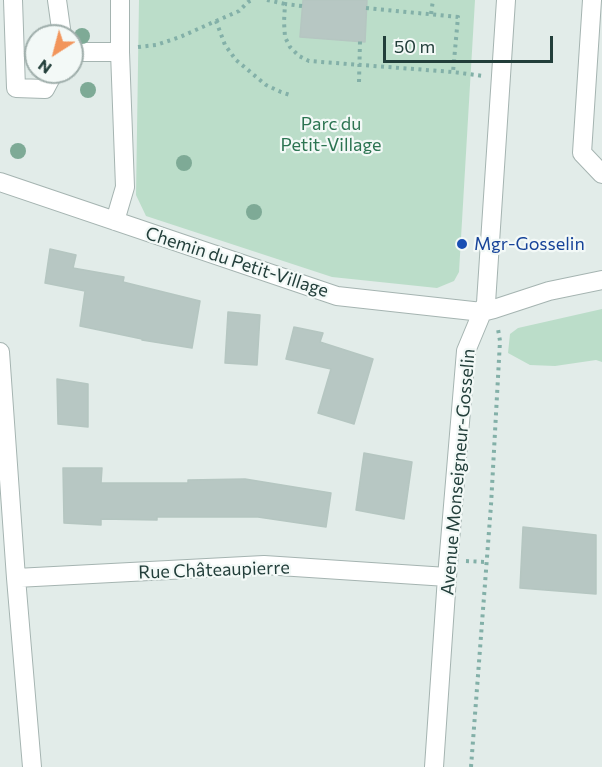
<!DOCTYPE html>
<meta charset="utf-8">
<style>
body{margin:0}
#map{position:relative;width:602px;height:767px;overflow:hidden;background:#e2ece9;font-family:Commissioner,sans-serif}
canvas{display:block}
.north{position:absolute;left:24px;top:24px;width:60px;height:60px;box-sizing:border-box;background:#f3f9f7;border:2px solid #9faeab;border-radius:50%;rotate:216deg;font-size:16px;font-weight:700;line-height:24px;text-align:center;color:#223e3a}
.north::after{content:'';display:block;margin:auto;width:21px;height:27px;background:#f2955b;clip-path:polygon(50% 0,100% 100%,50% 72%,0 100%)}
.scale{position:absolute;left:383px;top:36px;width:170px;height:27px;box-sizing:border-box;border:3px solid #223e3a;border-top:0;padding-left:8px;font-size:18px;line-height:21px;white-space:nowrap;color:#223e3a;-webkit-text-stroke:4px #f3f9f7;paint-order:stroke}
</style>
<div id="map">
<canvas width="602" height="767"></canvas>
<div class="north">N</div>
<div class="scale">50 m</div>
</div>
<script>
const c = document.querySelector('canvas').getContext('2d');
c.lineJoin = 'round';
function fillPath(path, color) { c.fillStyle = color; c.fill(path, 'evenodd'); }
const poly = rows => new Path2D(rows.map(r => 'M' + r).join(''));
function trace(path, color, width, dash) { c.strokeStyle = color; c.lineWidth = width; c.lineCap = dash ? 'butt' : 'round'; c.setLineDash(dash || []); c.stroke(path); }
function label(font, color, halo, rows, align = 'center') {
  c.font = font + ' Commissioner,sans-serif'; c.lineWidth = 4.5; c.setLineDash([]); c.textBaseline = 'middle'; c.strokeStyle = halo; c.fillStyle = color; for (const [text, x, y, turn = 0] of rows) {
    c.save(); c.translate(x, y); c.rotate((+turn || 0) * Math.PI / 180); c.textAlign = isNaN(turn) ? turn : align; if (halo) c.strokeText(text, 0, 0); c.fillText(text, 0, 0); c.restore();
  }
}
const green = poly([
 [139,0,475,0,459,272,454,281,437,288,332,277,146,216,136,195],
 [602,309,602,362,596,360,555,366,530,365,508,353,510,334,518,328]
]);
const building = poly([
 [303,0,367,0,365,42,300,37,303,0],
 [50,249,76,255,73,268,124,277,123,282,200,301,192,348,142,340,142,339,80,326,85,291,45,283,50,249],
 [228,312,260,315,257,365,225,363,228,312],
 [294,327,323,333,320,342,373,359,354,424,318,413,331,369,286,359,294,327],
 [57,379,88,384,88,427,58,424,57,379],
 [364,453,412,462,404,519,356,510,364,453],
 [63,468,102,468,101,483,188,483,188,480,245,479,331,493,326,527,258,517,157,517,157,520,101,519,101,525,64,523,63,468],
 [523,527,596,535,596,594,520,588,523,527]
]);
const path = poly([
 [267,0,285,4],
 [302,6,285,4,284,22,285,37,290,47,299,56,309,61,453,72,483,76],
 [366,8,458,17,453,72],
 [431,14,433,0],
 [216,21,239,11,248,2,253,0],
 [138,47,156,45,180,37,216,21,225,45,236,60,266,85,281,92,290,95],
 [359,82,360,41],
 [466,561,486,562],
 [471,767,491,505,500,341,498,329]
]);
const minor = poly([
 [13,0,16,88,45,89,54,72],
 [57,0,62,36],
 [592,0,582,153,602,174],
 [72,52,120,52],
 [0,182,337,296,482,312,494,309,549,291,602,280],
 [115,221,125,187,120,52,120,0],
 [0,352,16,578,32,767],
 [16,578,264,565,447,577],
 [434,767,447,577,466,351,486,303,506,0]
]);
const trees = [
 [82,36],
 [88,90],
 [18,151],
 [184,163],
 [254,212]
];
const markers = [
 [462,244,6,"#1a4fb4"]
];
const parkNames = [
 ["Parc du",331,124],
 ["Petit-Village",331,145]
];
const transitNames = [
 ["Mgr-Gosselin",474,244]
];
const streetNames = [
 ["Chemin du Petit-Village",237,262,18],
 ["Avenue Monseigneur-Gosselin",458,472,-85],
 ["Rue Châteaupierre",214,570,-2]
];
fillPath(green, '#bbddc9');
fillPath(building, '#b7c7c3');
trace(building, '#b5c6c1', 1.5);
trace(minor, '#a5b4b1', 20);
trace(path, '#83b0a8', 4, [3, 4.5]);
trace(minor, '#fff', 18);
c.fillStyle = '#7eaa96';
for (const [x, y] of trees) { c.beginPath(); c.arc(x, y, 8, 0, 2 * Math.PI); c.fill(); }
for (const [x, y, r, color] of markers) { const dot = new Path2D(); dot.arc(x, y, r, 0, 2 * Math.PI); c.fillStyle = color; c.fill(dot); trace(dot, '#f3f9f7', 2); }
label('18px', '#2c7452', '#f3f9f7', parkNames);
label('18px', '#164399', '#f3f9f7', transitNames, 'left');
label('18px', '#223e3a', '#f3f9f7', streetNames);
</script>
